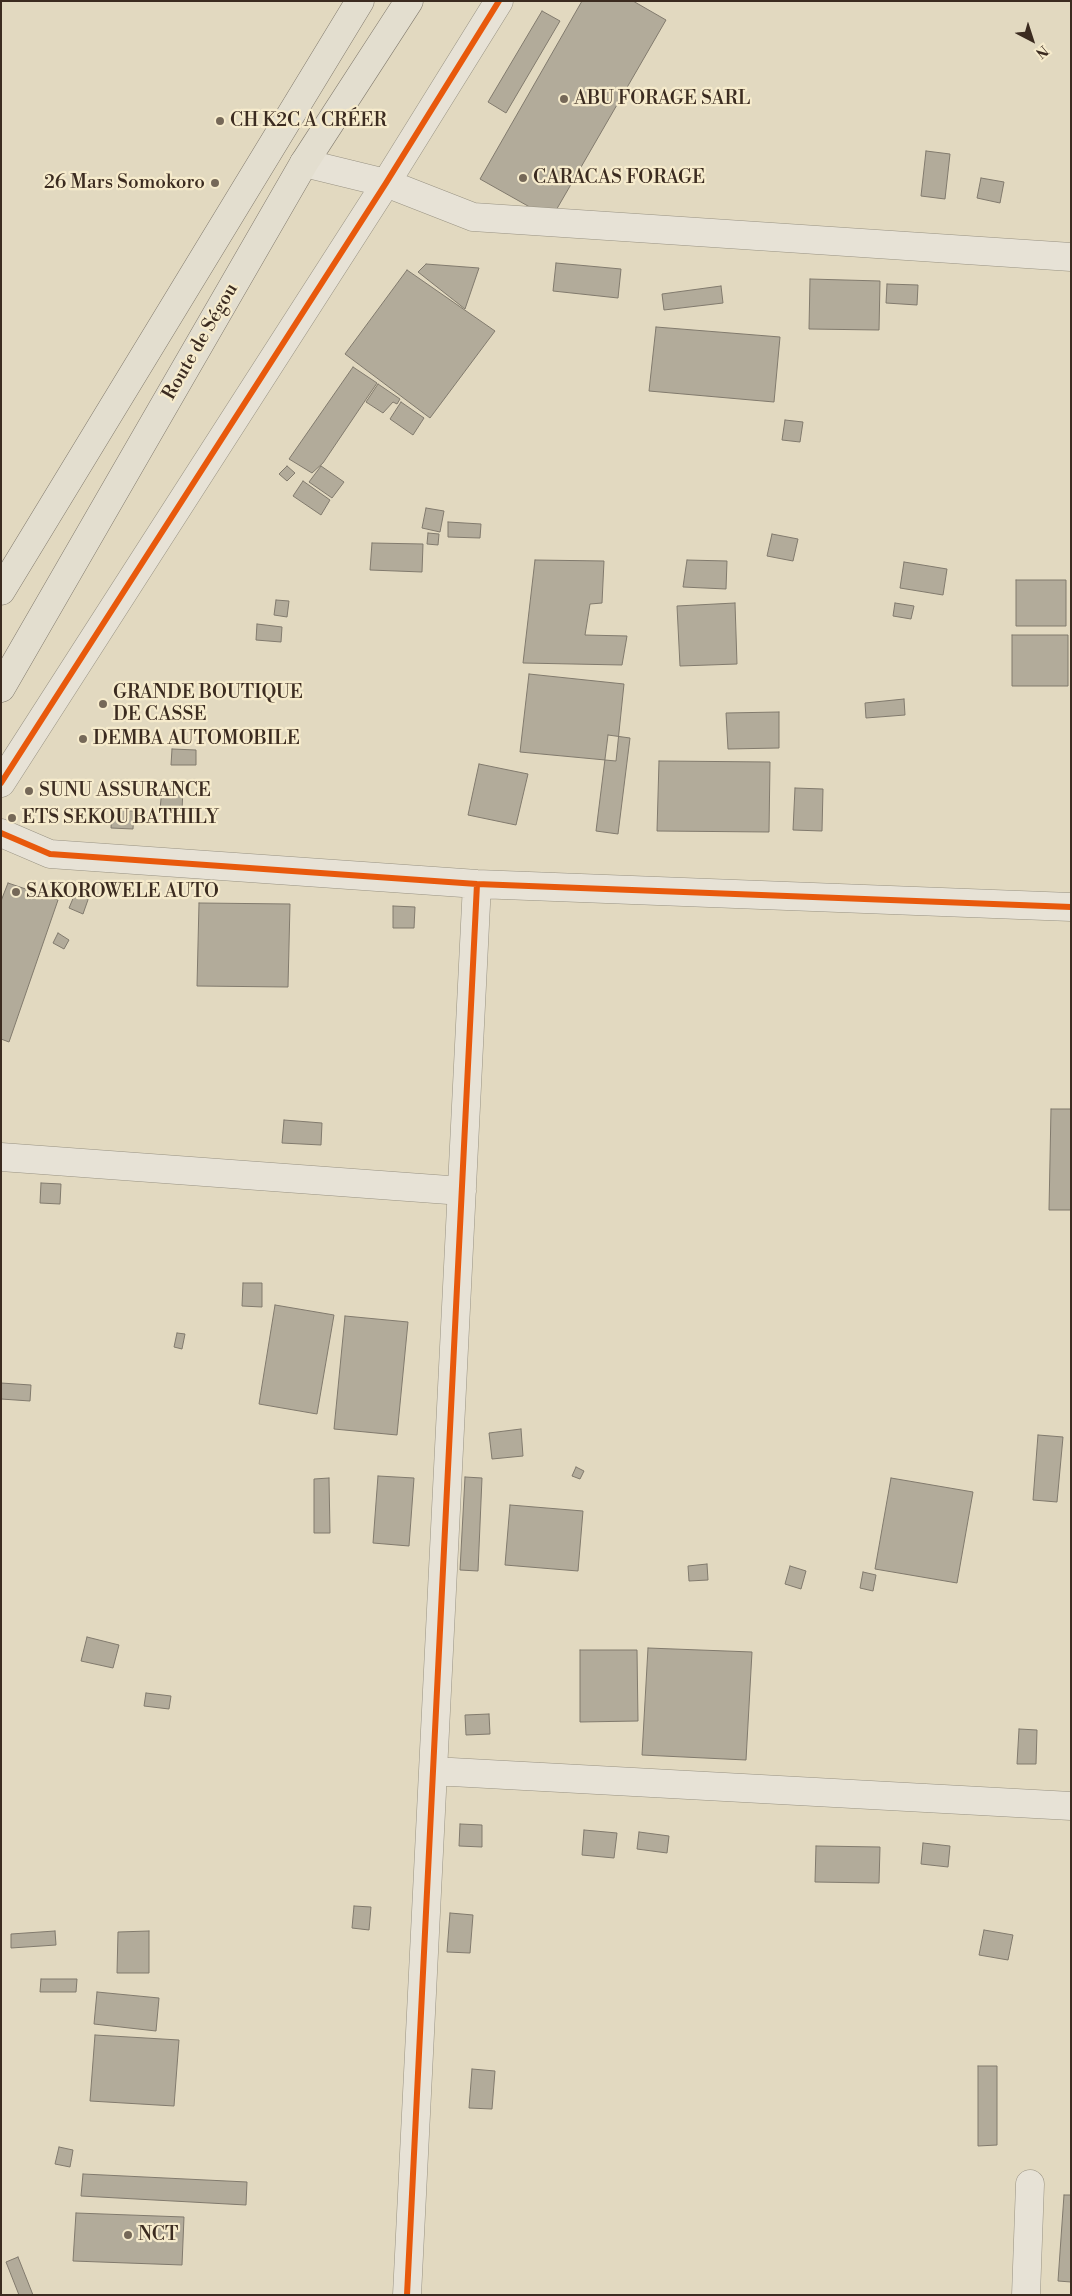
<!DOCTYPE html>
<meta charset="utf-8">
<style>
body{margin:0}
#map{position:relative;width:1072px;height:2296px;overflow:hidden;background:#e2d9c0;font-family:"Libre Bodoni",serif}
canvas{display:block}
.frame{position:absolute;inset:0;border:2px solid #3b2b20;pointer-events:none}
.north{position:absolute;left:1007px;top:15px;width:50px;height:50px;-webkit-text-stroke:4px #f6ebcc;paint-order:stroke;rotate:140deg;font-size:14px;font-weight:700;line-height:20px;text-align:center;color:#3b2b20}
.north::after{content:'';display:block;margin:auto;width:18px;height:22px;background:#3b2b20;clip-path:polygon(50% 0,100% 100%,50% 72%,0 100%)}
</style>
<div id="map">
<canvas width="1072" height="2296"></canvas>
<div class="frame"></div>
<div class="north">N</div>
</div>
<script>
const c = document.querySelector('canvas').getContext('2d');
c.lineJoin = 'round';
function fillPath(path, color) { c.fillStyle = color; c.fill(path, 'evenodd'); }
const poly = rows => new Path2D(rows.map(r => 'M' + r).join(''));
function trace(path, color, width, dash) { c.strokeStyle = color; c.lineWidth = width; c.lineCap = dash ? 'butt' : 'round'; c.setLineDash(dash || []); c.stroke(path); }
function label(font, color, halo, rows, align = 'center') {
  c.font = font + ' "Libre Bodoni",serif'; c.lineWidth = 4.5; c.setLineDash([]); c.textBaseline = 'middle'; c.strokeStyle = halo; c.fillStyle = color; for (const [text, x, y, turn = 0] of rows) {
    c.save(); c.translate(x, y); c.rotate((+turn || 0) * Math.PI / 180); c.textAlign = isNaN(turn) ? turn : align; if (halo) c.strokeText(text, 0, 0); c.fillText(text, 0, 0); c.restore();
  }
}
const building = poly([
 [582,1,633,1,666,20,551,219,480,179,582,1],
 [542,11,560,21,506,113,488,102,542,11],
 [926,151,950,154,945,199,921,196,926,151],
 [981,178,1004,182,1000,203,977,198,981,178],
 [556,263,621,269,618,298,553,291,556,263],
 [426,264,479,268,465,309,418,272,426,264],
 [407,270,495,331,430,418,345,354,407,270],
 [810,279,880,281,879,330,809,329,810,279],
 [887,284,918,285,917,305,886,303,887,284],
 [721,286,723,303,664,310,662,294,721,286],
 [656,327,780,337,774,402,649,391,656,327],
 [353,367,377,383,323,463,312,473,289,459,353,367],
 [378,384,400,399,397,404,393,402,383,413,366,402,378,384],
 [401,402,424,418,413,435,390,419,401,402],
 [785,420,803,422,800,442,782,440,785,420],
 [287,466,295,473,287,481,279,474,287,466],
 [321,466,344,482,332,498,309,482,321,466],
 [303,481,330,500,321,515,293,496,303,481],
 [426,508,444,511,440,532,422,528,426,508],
 [448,522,481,524,480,538,448,537,448,522],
 [428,533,439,534,438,545,427,544,428,533],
 [772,534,798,539,793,561,767,556,772,534],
 [372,543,423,544,422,572,370,570,372,543],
 [535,560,604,561,602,603,590,604,585,635,627,636,622,665,523,663,535,560],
 [687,560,727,561,726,589,683,587,687,560],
 [904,562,947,569,943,595,900,588,904,562],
 [1016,580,1066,580,1066,626,1016,626,1016,580],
 [276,600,289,601,287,617,274,615,276,600],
 [735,603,737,664,680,666,677,606,735,603],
 [895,603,914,606,911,619,893,616,895,603],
 [257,624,282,627,281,642,256,640,257,624],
 [1012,635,1068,635,1068,686,1012,686,1012,635],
 [529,674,624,684,616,761,520,752,529,674],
 [904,699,905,715,866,718,865,703,904,699],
 [779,712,779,748,728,749,726,713,779,712],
 [608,735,630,738,618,834,596,831,608,735],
 [172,749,196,750,196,765,171,765,172,749],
 [659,761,770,762,769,832,657,831,659,761],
 [479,764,528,774,516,825,468,815,479,764],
 [795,788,823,789,822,831,793,830,795,788],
 [162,789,183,789,182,810,160,809,162,789],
 [112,810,134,811,133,829,111,828,112,810],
 [8,883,58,900,9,1042,1,1039,1,901,8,883],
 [77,889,90,894,83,914,69,908,77,889],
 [199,903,290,904,288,987,197,986,199,903],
 [393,906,415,907,414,928,393,928,393,906],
 [58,933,69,940,64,949,53,943,58,933],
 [1051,1109,1071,1109,1071,1210,1049,1210,1051,1109],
 [284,1120,322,1123,321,1145,282,1143,284,1120],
 [41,1183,61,1184,60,1204,40,1203,41,1183],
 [243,1283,262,1283,262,1307,242,1306,243,1283],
 [275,1305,334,1315,317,1414,259,1404,275,1305],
 [345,1316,408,1322,397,1435,334,1429,345,1316],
 [177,1333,185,1334,182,1349,174,1347,177,1333],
 [1,1383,31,1385,30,1401,1,1399,1,1383],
 [521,1429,523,1456,492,1459,489,1433,521,1429],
 [1038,1435,1063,1437,1057,1502,1033,1500,1038,1435],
 [576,1467,584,1471,580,1479,572,1476,576,1467],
 [378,1476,414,1478,409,1546,373,1543,378,1476],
 [465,1477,482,1478,478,1571,460,1570,465,1477],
 [329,1478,330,1533,314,1533,314,1479,329,1478],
 [891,1478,973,1492,957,1583,875,1569,891,1478],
 [510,1505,583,1511,578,1571,505,1565,510,1505],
 [707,1564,708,1580,689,1581,688,1566,707,1564],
 [790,1566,806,1571,801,1589,785,1584,790,1566],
 [863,1572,876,1575,873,1591,860,1588,863,1572],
 [87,1637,119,1645,113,1668,81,1661,87,1637],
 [648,1648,752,1652,746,1760,642,1755,648,1648],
 [580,1650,637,1650,638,1721,580,1722,580,1650],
 [146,1693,171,1696,169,1709,144,1706,146,1693],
 [489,1714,490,1734,466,1735,465,1715,489,1714],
 [1019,1729,1037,1730,1036,1764,1017,1764,1019,1729],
 [460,1824,482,1825,482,1847,459,1846,460,1824],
 [584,1830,617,1833,614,1858,582,1855,584,1830],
 [639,1832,669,1836,667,1853,637,1849,639,1832],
 [923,1843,950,1846,948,1867,921,1864,923,1843],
 [816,1846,880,1847,879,1883,815,1882,816,1846],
 [354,1906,371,1907,369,1930,352,1928,354,1906],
 [450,1913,473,1915,470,1953,447,1952,450,1913],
 [984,1930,1013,1935,1008,1960,979,1955,984,1930],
 [55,1931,56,1945,11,1948,11,1934,55,1931],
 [149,1931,149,1973,117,1973,118,1932,149,1931],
 [41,1979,77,1979,76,1992,40,1992,41,1979],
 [97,1992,159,1998,156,2031,94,2024,97,1992],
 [95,2035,179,2040,174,2106,90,2101,95,2035],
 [978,2066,997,2066,997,2145,978,2146,978,2066],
 [472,2069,495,2071,492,2109,469,2108,472,2069],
 [59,2147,73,2150,70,2167,55,2164,59,2147],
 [83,2174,247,2182,246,2205,81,2196,83,2174],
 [1064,2195,1071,2195,1071,2282,1058,2281,1064,2195],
 [76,2213,184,2217,182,2265,73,2261,76,2213],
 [18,2257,33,2295,19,2295,6,2262,18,2257]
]);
const minor = poly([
 [304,163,386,183,473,217,1071,257],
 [1,783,386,183,499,1],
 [1,833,50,854,477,884,1071,907],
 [1,1157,462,1191],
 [433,1771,1071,1806],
 [407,2295,477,884],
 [1026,2295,1030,2184]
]);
const highway = poly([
 [1,591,360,1],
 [1,688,304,163,409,1]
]);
const cycleway = poly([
 [1,783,386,183,499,1],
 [1,833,50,854,477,884,1071,907],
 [407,2295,477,884]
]);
const markers = [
 [564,99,5,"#756858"],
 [220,121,5,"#756858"],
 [523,178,5,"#756858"],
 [215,183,5,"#756858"],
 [103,704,5,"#756858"],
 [83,739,5,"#756858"],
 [29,791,5,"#756858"],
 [12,818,5,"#756858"],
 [16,892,5,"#756858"],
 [128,2235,5,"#756858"]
];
const poiNames = [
 ["ABU FORAGE SARL",574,99],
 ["CH K2C A CRÉER",230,121],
 ["CARACAS FORAGE",533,178],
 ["26 Mars Somokoro",205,183,"right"],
 ["GRANDE BOUTIQUE",113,693],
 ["DE CASSE",113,715],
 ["DEMBA AUTOMOBILE",93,739],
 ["SUNU ASSURANCE",39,791],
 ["ETS SEKOU BATHILY",22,818],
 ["SAKOROWELE AUTO",26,892],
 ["NCT",138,2235]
];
const streetNames = [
 ["Route de Ségou",201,342,-60]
];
fillPath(building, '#b2ab9a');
trace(building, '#817a6d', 1);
trace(minor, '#989282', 29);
trace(highway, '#817a6d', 29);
trace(minor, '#e7e2d6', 28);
trace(highway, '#e3decf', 28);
trace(cycleway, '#e8590c', 6);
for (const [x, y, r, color] of markers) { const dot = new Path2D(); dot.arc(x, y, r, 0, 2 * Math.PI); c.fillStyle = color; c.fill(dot); trace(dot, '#f6ebcc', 2); }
label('19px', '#3b2b20', '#f6ebcc', poiNames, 'left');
label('19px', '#3b2b20', '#f6ebcc', streetNames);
</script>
